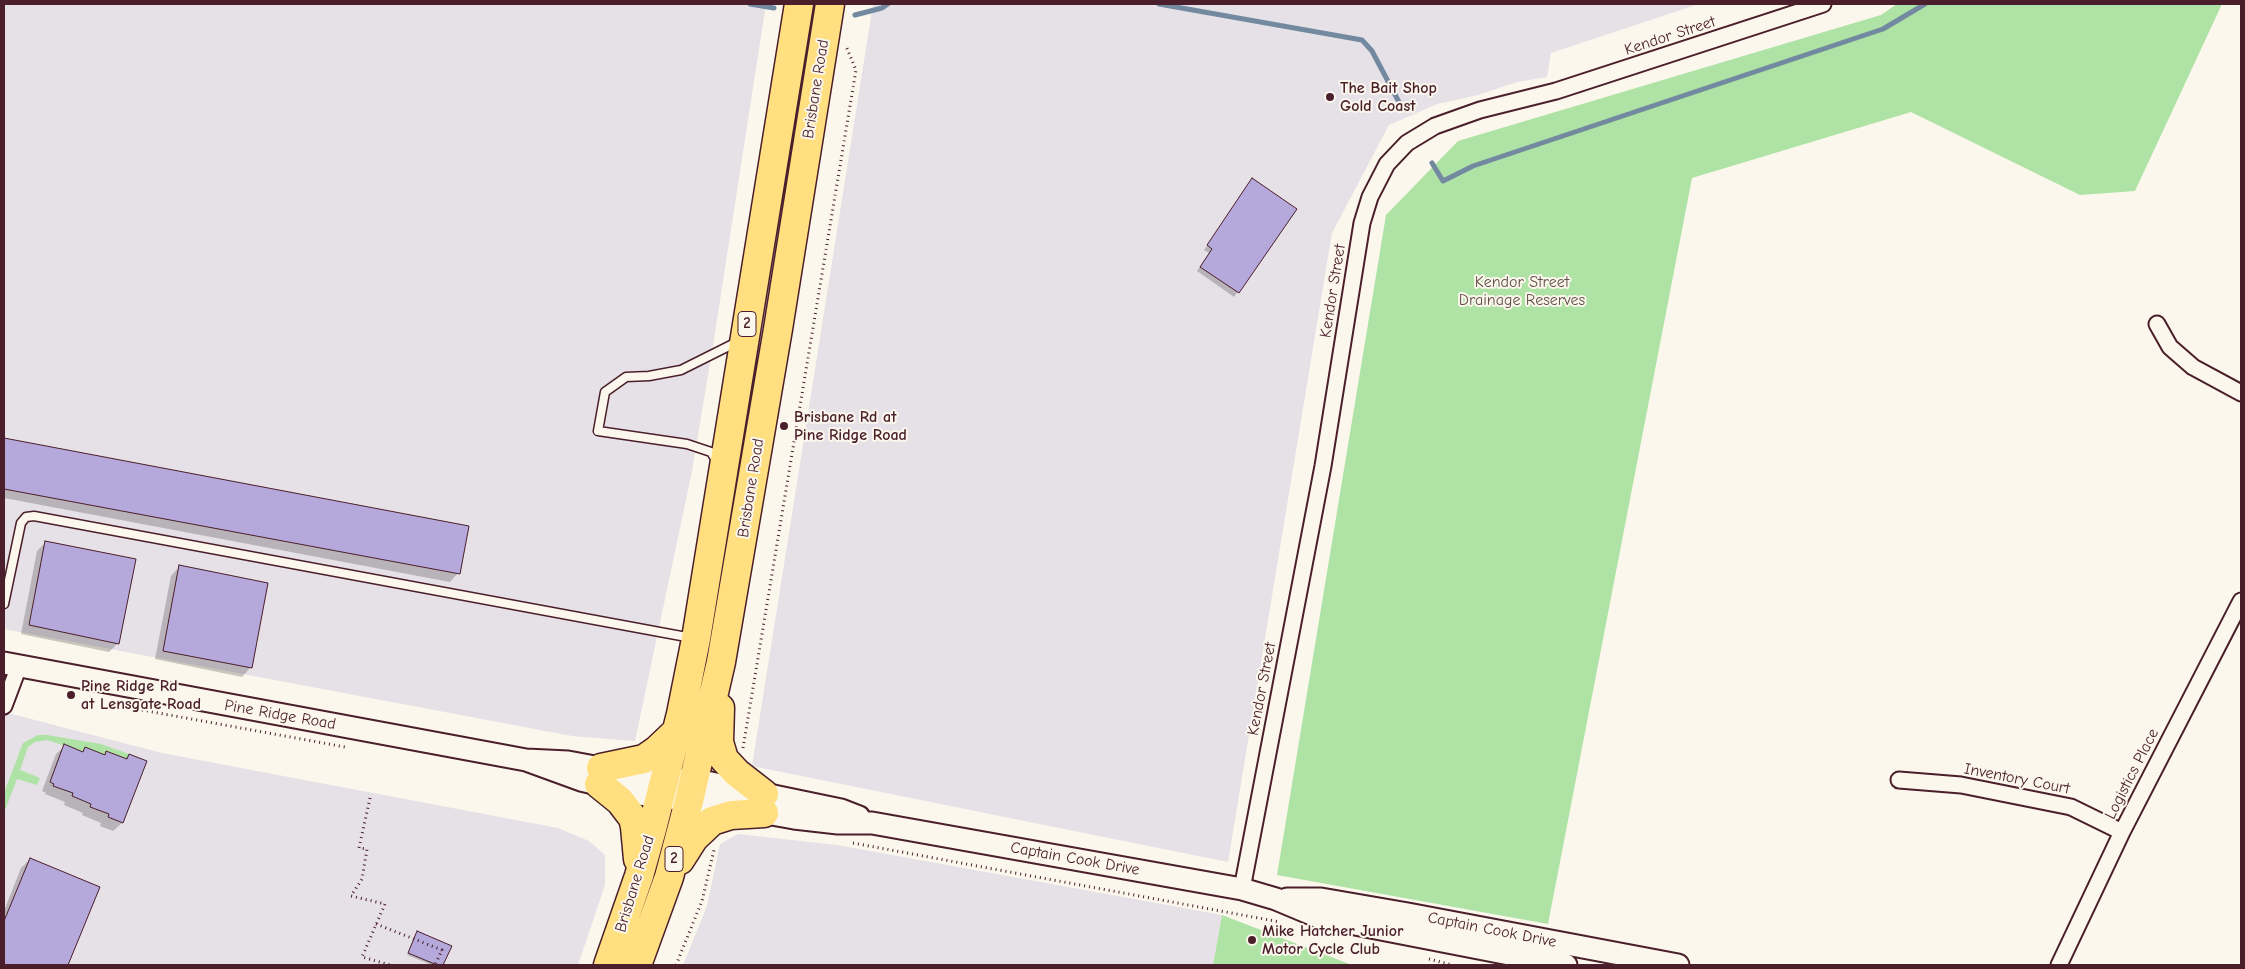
<!DOCTYPE html>
<style>
body{margin:0}
#map{position:relative;width:2245px;height:969px;overflow:hidden;background:#fbf7ec;font-family:"Comic Neue",sans-serif}
canvas{display:block}
.frame{position:absolute;inset:0;border:5px solid #4a1f2b;pointer-events:none}
</style>
<div id="map">
<canvas width="2245" height="969"></canvas>
<div class="frame"></div>
</div>
<script>
const c = document.querySelector('canvas').getContext('2d');
c.lineJoin = 'round';
function fillPath(path, color) { c.fillStyle = color; c.fill(path, 'evenodd'); }
const poly = rows => new Path2D(rows.map(r => 'M' + r).join(''));
function trace(path, color, width, dash) { c.strokeStyle = color; c.lineWidth = width; c.lineCap = dash ? 'butt' : 'round'; c.setLineDash(dash || []); c.stroke(path); }
function label(font, color, halo, rows, align = 'center') {
  c.font = font + ' "Comic Neue",sans-serif'; c.lineWidth = 4; c.setLineDash([]); c.textBaseline = 'middle'; c.strokeStyle = halo; c.fillStyle = color; for (const [text, x, y, turn = 0] of rows) {
    c.save(); c.translate(x, y); c.rotate((+turn || 0) * Math.PI / 180); c.textAlign = isNaN(turn) ? turn : align; if (halo) c.strokeText(text, 0, 0); c.fillText(text, 0, 0); c.restore();
  }
}
const built = poly([
 [4,4,766,4,714,339,692,471,635,741,572,736,4,629],
 [873,4,1699,4,1551,53,1547,77,1517,82,1478,95,1437,104,1389,125,1332,233,1228,862,752,766],
 [4,712,162,753,558,828,589,841,605,855,605,885,578,965,4,965],
 [738,834,837,845,1222,915,1213,965,683,965,707,906,720,844]
]);
const green = poly([
 [1897,4,2222,4,2135,191,2080,195,1911,112,1692,178,1548,924,1277,875,1386,215,1458,141,1881,15],
 [38,735,47,735,101,744,129,754,127,759,107,751,105,755,83,752,47,740,35,742,28,747,20,770,40,778,37,785,17,779,4,813,4,793,23,743],
 [1222,915,1352,965,1213,965]
]);
const shadow = poly([
 [1248,184,1295,209,1234,297,1197,271,1209,253,1204,250],
 [4,439,467,527,458,573,450,582,4,498],
 [45,543,118,643,109,652,21,634,37,551],
 [179,567,267,584,250,668,242,677,155,659,171,576],
 [65,746,82,752,86,749,103,756,107,752,125,759,129,755,122,823,113,831,100,826,101,823,82,815,83,813,64,805,65,802,45,794,46,793,42,791,56,754],
 [30,859,98,888,67,965,4,965,4,911,21,868],
 [416,934,450,946,442,965,432,965,407,955]
]);
const stream = poly([
 [750,4,774,8],
 [1159,4,1362,40,1372,51,1400,104],
 [855,15,882,8,888,4],
 [1432,163,1443,181,1473,166,1883,29,1925,4]
]);
const building = poly([
 [1252,178,1297,209,1239,293,1200,267,1212,249,1207,245,1252,178],
 [4,438,469,526,460,574,4,489,4,438],
 [45,541,136,559,119,644,29,625,45,541],
 [179,565,268,583,252,668,163,651,179,565],
 [64,744,83,752,85,747,105,755,106,751,127,759,129,754,147,761,123,823,108,817,109,814,90,807,91,804,72,796,73,793,53,786,54,784,50,782,64,744],
 [30,858,100,887,68,965,4,965,4,921,30,858],
 [417,931,452,946,443,965,437,965,408,953,417,931]
]);
const path = poly([
 [142,710,345,747],
 [743,748,856,70,846,46],
 [370,798,359,848,367,849,362,879,351,896,385,904,362,957,390,965],
 [853,843,1280,922],
 [376,924,442,950,435,965],
 [1429,959,1452,965],
 [676,965,702,901,714,850]
]);
const lane = poly([
 [717,462,711,452,687,444,598,431,605,392,626,377,649,376,681,370,739,341],
 [4,604,21,523,26,517,34,516,692,638]
]);
const street = poly([
 [2157,324,2170,347,2193,367,2241,393],
 [4,706,19,666],
 [1899,780,1961,785,2071,807,2122,832],
 [1242,889,1323,466,1362,223,1370,197,1387,164,1407,143,1435,126,1480,110,1556,91,1823,4],
 [2059,965,2122,832,2241,601]
]);
const secondary = poly([
 [4,663,526,760,568,762,643,776,711,783,841,810,859,817],
 [526,760,581,780,640,794,710,803,794,818,838,823,872,823,1242,889,1276,899,1319,917,1566,965],
 [1287,899,1321,899,1408,914,1678,965]
]);
const highway = poly([
 [720,708,719,742,724,759,737,773,764,794],
 [601,768,644,759,657,750,677,731],
 [599,784,620,801,633,818,635,827,638,859],
 [680,860,694,838,712,821,731,815,764,813],
 [608,965,639,876,652,829,681,714,696,639,799,4],
 [637,965,669,877,689,801,721,662,778,329,830,4]
]);
const markers = [
 [1330,97,5,"#4a1f2b"],
 [784,426,5,"#4a1f2b"],
 [71,695,5,"#4a1f2b"],
 [1252,940,5,"#4a1f2b"]
];
const shields = [
 [747,324,18],
 [674,859,18]
];
const shieldNames = [
 ["2",747,324],
 ["2",674,859]
];
const streetNames = [
 ["Kendor Street",1670,36,-18],
 ["Brisbane Road",816,89,-81],
 ["Kendor Street",1333,291,-81],
 ["Brisbane Road",751,488,-81],
 ["Kendor Street",1262,689,-79],
 ["Pine Ridge Road",280,715,10],
 ["Logistics Place",2132,774,-63],
 ["Inventory Court",2017,779,11],
 ["Captain Cook Drive",1075,859,10],
 ["Brisbane Road",635,884,-73],
 ["Captain Cook Drive",1492,930,11]
];
const poiNames = [
 ["The Bait Shop",1340,88],
 ["Gold Coast",1340,106],
 ["Brisbane Rd at",794,417],
 ["Pine Ridge Road",794,435],
 ["Pine Ridge Rd",81,686],
 ["at Lensgate Road",81,704],
 ["Mike Hatcher Junior",1262,931],
 ["Motor Cycle Club",1262,949]
];
const parkNames = [
 ["Kendor Street",1522,282],
 ["Drainage Reserves",1522,300]
];
fillPath(built, '#e6e0e7');
fillPath(green, '#aee3a5');
fillPath(shadow, '#0003');
trace(stream, '#7289a0', 5);
fillPath(building, '#b4a9da');
trace(building, '#4a1f2b', 1);
trace(lane, '#4a1f2b', 11);
trace(street, '#4a1f2b', 19);
trace(secondary, '#4a1f2b', 25);
trace(highway, '#4a1f2b', 31);
trace(path, '#4a1f2b', 3, [1, 4]);
trace(lane, '#fbf7ec', 8);
trace(street, '#fbf7ec', 15);
trace(secondary, '#fbf7ec', 21);
trace(highway, '#ffdf80', 28);
for (const [x, y, r, color] of markers) { const dot = new Path2D(); dot.arc(x, y, r, 0, 2 * Math.PI); c.fillStyle = color; c.fill(dot); trace(dot, '#fbf7ec', 2); }
for (const [x, y, w] of shields) { const box = new Path2D(); box.roundRect(x - w / 2, y - 12.5, w, 25, 4); c.fillStyle = '#fbf7ec'; c.fill(box); trace(box, '#4a1f2b', 1); }
label('bold 15px', '#4a1f2b', null, shieldNames);
label('16px', '#4a1f2b', '#fbf7ec', streetNames);
label('bold 16px', '#4a1f2b', '#fbf7ec', poiNames, 'left');
label('16px', '#63504a', '#fbf7ec', parkNames);
</script>
